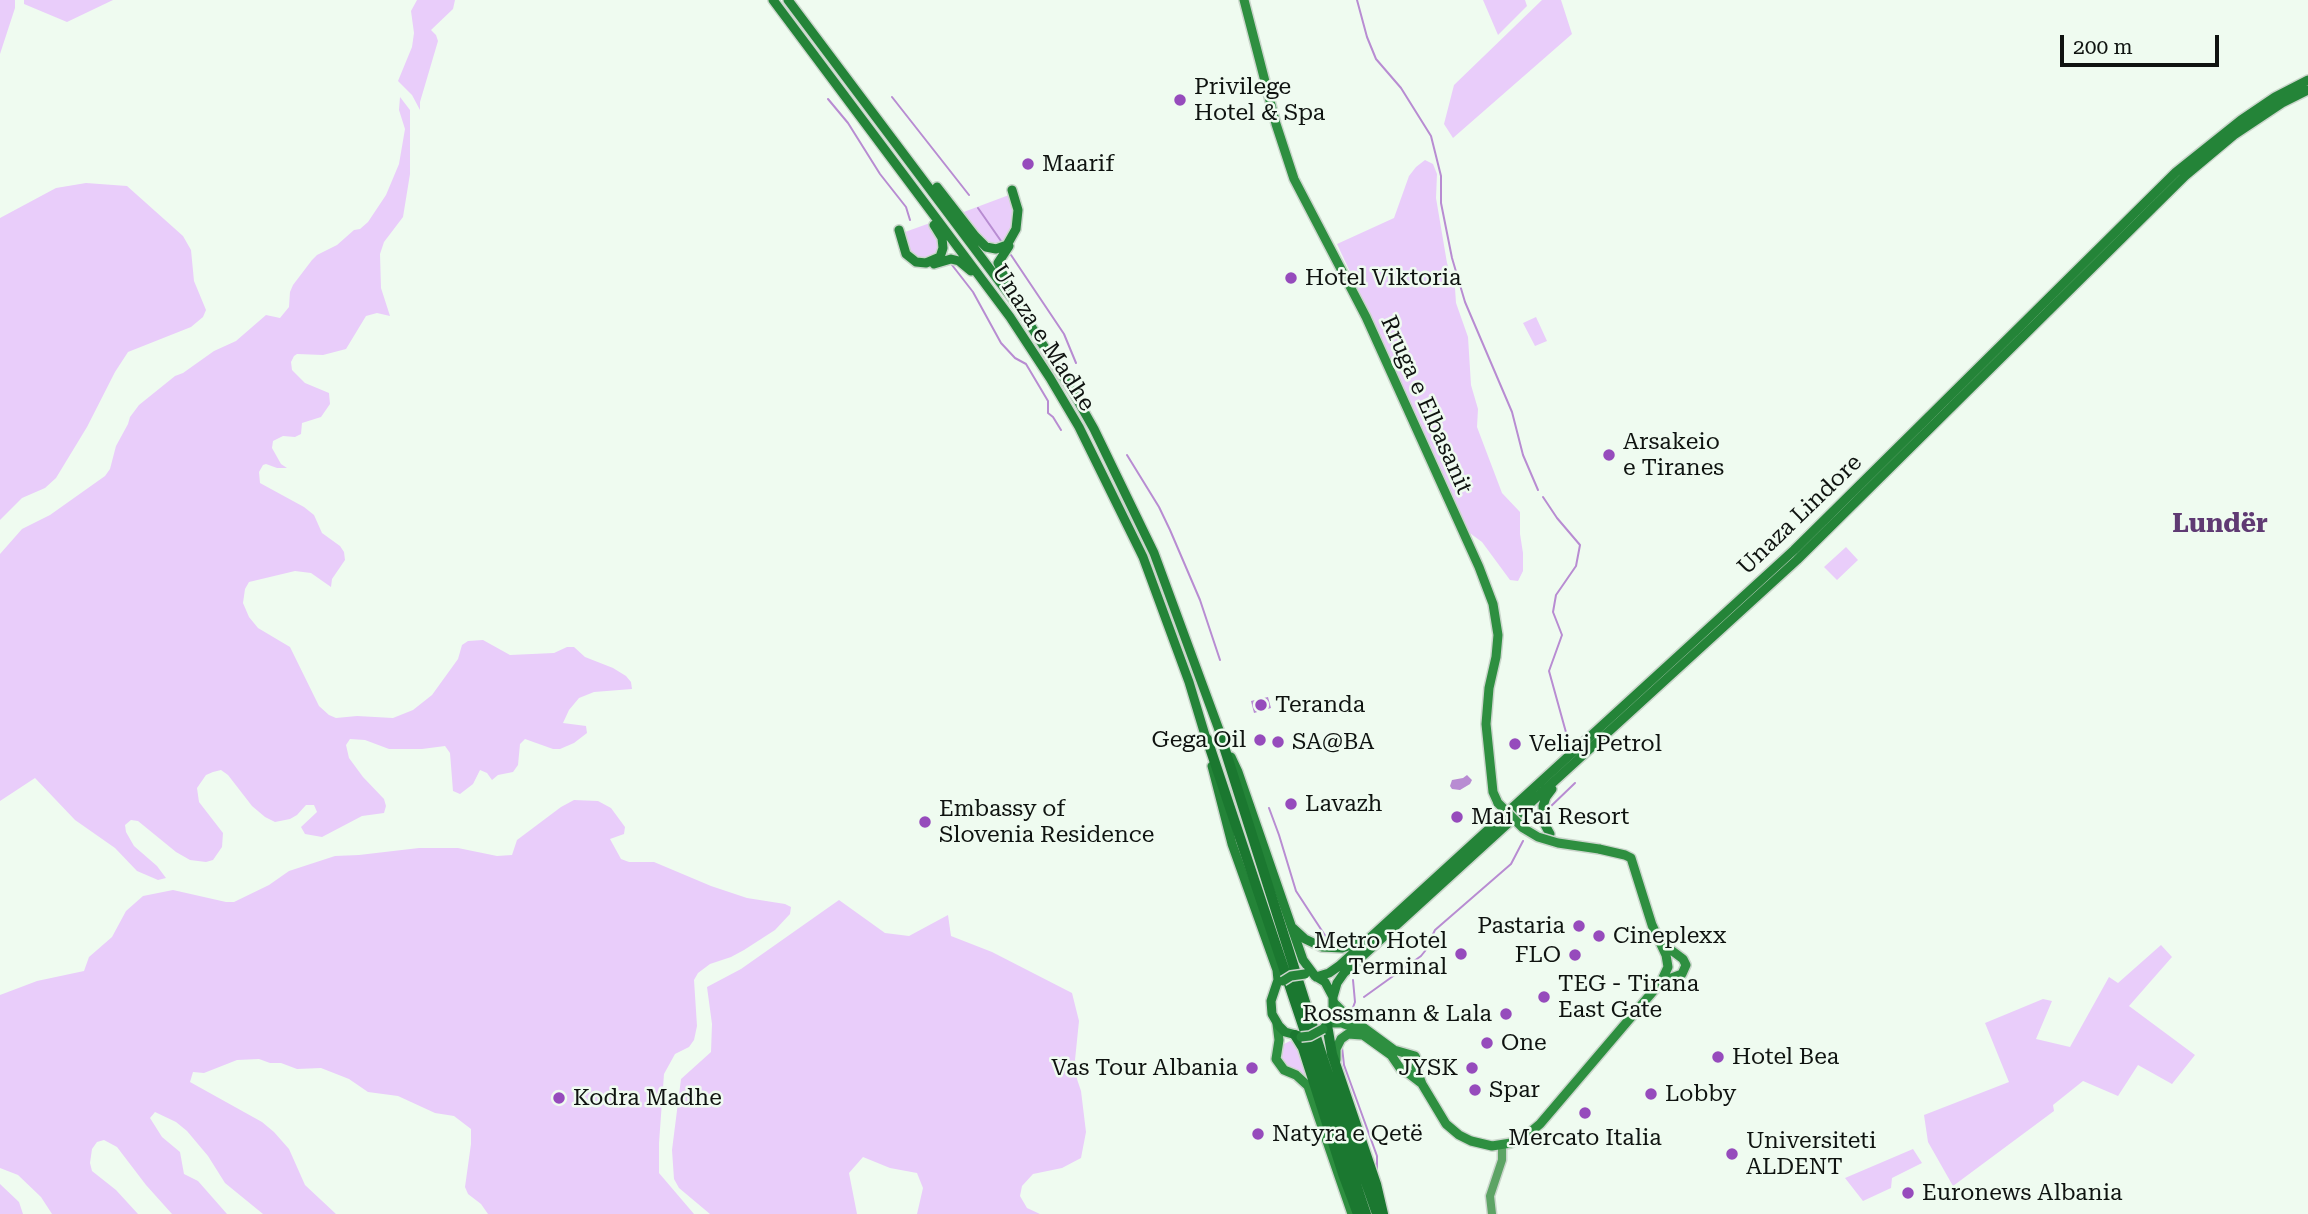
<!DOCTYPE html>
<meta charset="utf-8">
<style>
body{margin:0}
#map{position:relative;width:2308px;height:1214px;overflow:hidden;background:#effbf0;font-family:"Roboto Serif",serif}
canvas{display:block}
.scale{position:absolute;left:2060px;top:35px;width:159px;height:32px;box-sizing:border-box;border:4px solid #0f1310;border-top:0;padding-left:9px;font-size:21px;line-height:24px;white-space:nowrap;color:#0f1310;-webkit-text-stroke:5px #effbf0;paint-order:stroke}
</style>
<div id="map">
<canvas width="2308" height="1214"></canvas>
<div class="scale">200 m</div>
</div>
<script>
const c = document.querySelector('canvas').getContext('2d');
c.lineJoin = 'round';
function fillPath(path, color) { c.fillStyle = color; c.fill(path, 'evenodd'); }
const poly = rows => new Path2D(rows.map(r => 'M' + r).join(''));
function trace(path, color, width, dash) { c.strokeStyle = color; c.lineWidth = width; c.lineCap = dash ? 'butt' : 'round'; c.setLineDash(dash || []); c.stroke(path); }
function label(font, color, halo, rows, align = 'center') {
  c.font = font + ' "Roboto Serif",serif'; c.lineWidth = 5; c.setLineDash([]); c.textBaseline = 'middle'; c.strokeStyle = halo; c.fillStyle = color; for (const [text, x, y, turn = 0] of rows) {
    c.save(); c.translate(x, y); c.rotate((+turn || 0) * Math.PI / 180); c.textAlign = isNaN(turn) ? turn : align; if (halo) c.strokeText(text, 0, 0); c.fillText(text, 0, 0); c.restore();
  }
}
const green = poly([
 [0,0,15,0,15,8,0,54],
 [24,0,113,0,67,22,24,4],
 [417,0,455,0,453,9,431,30,436,35,438,41,420,102,420,110,412,95,398,81,412,47,414,33,411,11],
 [1483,0,1525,0,1527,6,1498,35],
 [1542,0,1561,0,1572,34,1453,138,1444,124,1454,85],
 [400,97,410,110,410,174,403,217,384,242,380,254,381,288,390,316,377,313,366,316,346,349,323,355,297,354,294,356,291,362,292,370,305,383,329,393,330,404,321,417,302,423,301,434,295,437,283,436,273,441,272,448,281,464,287,468,277,468,266,464,263,465,259,472,260,483,304,507,314,515,322,533,340,546,344,552,345,560,332,579,331,587,311,573,295,571,249,582,245,589,243,603,249,617,258,628,290,647,319,706,329,715,336,718,357,716,393,718,413,710,432,695,458,659,462,645,468,641,483,640,510,655,554,653,567,647,574,647,585,657,613,668,626,676,631,682,632,689,594,692,579,698,569,710,563,723,586,726,587,733,574,743,560,749,553,749,525,739,520,744,518,765,513,772,498,775,492,780,487,773,480,770,473,784,460,794,453,791,450,753,445,746,422,749,389,749,365,740,350,739,346,745,349,758,363,777,384,799,386,806,384,813,362,816,322,837,305,834,301,827,317,812,314,805,306,805,297,815,290,819,275,822,265,817,252,806,228,775,221,770,213,772,206,775,197,788,199,802,223,833,222,847,213,860,206,862,190,860,176,852,138,821,131,820,125,825,126,832,134,846,157,866,166,878,158,880,137,871,115,848,75,820,35,778,0,801,0,554,22,529,50,515,105,476,110,469,116,446,128,424,130,417,139,405,175,376,183,373,214,351,236,341,266,315,280,318,289,307,290,292,293,285,312,260,317,255,337,245,354,230,360,229,368,222,386,195,399,164,405,129,399,110],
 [1425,160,1433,164,1437,174,1436,198,1447,263,1455,288,1456,303,1468,337,1471,385,1478,409,1477,427,1502,493,1520,512,1520,534,1523,553,1523,571,1518,581,1510,580,1482,542,1467,531,1398,386,1371,317,1337,244,1394,218,1409,176,1416,167],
 [86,183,127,186,183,236,191,250,194,281,206,310,203,317,191,327,128,352,115,372,87,427,56,478,45,488,22,498,0,520,0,218,56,188],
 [1009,195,1015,204,1012,235,999,247,985,243,961,213],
 [930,223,938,234,940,253,929,260,912,257,904,235,905,232],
 [1536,317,1547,341,1535,346,1523,323],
 [1846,547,1858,560,1837,580,1824,567],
 [574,800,598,801,611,808,625,827,624,834,610,839,621,859,629,862,654,862,711,886,747,898,785,904,791,907,790,914,775,930,744,950,731,957,710,964,698,973,694,980,697,1026,694,1040,689,1047,675,1054,664,1074,659,1143,659,1173,694,1214,488,1214,481,1204,468,1194,465,1187,471,1144,471,1129,454,1116,435,1113,398,1096,368,1092,349,1079,321,1068,297,1069,281,1063,270,1063,259,1059,237,1060,204,1073,193,1072,190,1082,262,1122,274,1132,289,1149,305,1185,336,1214,263,1214,225,1183,208,1156,187,1131,176,1122,155,1112,150,1118,162,1137,180,1152,184,1174,198,1181,227,1214,172,1214,146,1185,117,1147,104,1140,97,1142,92,1149,90,1163,92,1171,116,1190,138,1214,52,1214,41,1197,18,1175,0,1168,0,995,37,981,84,971,89,957,112,937,126,911,143,896,173,890,226,902,234,902,269,885,289,871,335,856,359,855,419,848,458,848,497,856,512,855,517,840,561,807],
 [839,900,885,933,909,936,948,915,951,936,992,952,1072,993,1079,1021,1075,1060,1077,1079,1081,1091,1086,1132,1081,1158,1062,1168,1033,1174,1022,1186,1020,1196,1027,1208,1040,1214,917,1214,923,1188,917,1173,890,1168,863,1157,849,1173,857,1214,710,1214,679,1188,674,1179,672,1150,681,1079,711,1052,712,1024,707,987,741,969],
 [2161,945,2172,957,2129,1006,2195,1055,2172,1084,2138,1065,2118,1096,2083,1081,2053,1105,2054,1111,1953,1186,1928,1142,1924,1115,2009,1082,1985,1023,2043,999,2052,1001,2036,1039,2070,1047,2109,977,2118,983],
 [1290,1041,1297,1044,1312,1084,1301,1074,1281,1064,1279,1052,1284,1044],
 [1913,1149,1922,1163,1892,1178,1891,1188,1863,1201,1845,1178],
 [0,1184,19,1202,23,1214,0,1214]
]);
const water = poly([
 [1268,697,1271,708,1254,713,1251,701],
 [1467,775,1472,780,1470,784,1460,790,1452,789,1450,786,1452,780,1463,778]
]);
const stream = poly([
 [1357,0,1367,37,1376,59,1401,88,1431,136,1441,176,1441,203,1452,258,1465,302,1512,412,1523,455,1538,490],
 [892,97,969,195],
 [828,99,848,123,880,174,906,207,910,220],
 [978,208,1001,241],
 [1011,255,1064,334,1076,363],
 [952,265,973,292,1001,343,1015,358,1026,364,1048,401,1048,413,1053,417,1061,430],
 [1127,455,1159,507,1170,530,1200,600,1220,660],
 [1543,497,1557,518,1580,545,1576,566,1556,595,1553,612,1562,635,1549,671,1567,736],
 [1269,808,1279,835,1296,891,1328,940],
 [1548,809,1575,783],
 [1536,820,1541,814],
 [1364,997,1421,956,1425,951,1435,930,1511,864,1523,841],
 [1351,1013,1355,1002,1353,980],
 [1342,1047,1344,1065,1377,1156,1377,1173]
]);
const secondary = poly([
 [1492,1214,1490,1196,1502,1160,1502,1145]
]);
const primary = poly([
 [1244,0,1276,124,1294,179,1366,317,1479,567,1493,604,1498,635,1496,657,1489,688,1486,724,1493,792,1498,803],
 [1661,982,1682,974,1686,965,1683,959,1663,944],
 [1334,1003,1345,1014,1394,1050,1415,1056,1417,1061,1416,1068,1422,1084,1446,1124,1459,1135,1471,1141,1492,1146,1511,1143,1527,1135,1540,1124,1661,982,1668,967,1666,955,1652,925,1631,858,1625,855,1599,849],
 [1329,1023,1342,1023,1352,1027,1391,1055,1402,1071,1408,1073,1421,1083],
 [1277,1024,1279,1040,1276,1059,1284,1070,1296,1075,1308,1086,1352,1214],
 [1336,1060,1336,1049,1341,1039,1348,1034,1362,1035]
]);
const trunk = poly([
 [773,0,1010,317,1050,378,1079,427,1143,557,1189,682,1208,745],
 [788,0,1020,309,1073,392,1094,429,1154,553,1222,738],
 [937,187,975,236,986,247,996,249,1007,245,1016,229,1018,210,1012,190],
 [899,230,906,254,916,262,926,263,940,257,943,248,942,238,934,225],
 [934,264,951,259,959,261,971,271],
 [1007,283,998,263,1009,246],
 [1231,757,1238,772,1303,960,1315,976,1325,982,1333,997,1333,1015,1329,1023,1323,1029],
 [1212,766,1232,844,1277,970,1278,980,1271,1001,1272,1014,1279,1026,1285,1032,1300,1036],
 [1550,834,1544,823,1543,806,1546,797,1552,789],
 [1293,928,1305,939,1322,947,1342,948,1363,941],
 [1316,977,1329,973,1339,966,1794,550,2176,172,2241,120,2275,97,2308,80],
 [1333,997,1337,983,1344,973,1797,560,2185,176,2234,135,2282,103,2308,90]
]);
const motorway = poly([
 [1220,734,1324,1062,1377,1214],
 [1207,739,1366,1214],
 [1327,1025,1332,1054,1376,1184,1383,1214],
 [1295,1035,1303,1048,1343,1174,1358,1214]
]);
const primaryBridge = poly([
 [1498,803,1523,828,1538,837,1558,843,1599,849]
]);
const trunkBridge = poly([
 [1283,981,1291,976,1305,974],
 [1301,1037,1310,1036,1323,1029]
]);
const markers = [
 [1180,100,7,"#964bbc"],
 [1028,164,7,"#964bbc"],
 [1291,278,7,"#964bbc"],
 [1609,455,7,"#964bbc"],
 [1261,705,7,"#964bbc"],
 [1260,740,7,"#964bbc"],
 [1278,742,7,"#964bbc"],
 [1515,744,7,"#964bbc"],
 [1291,804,7,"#964bbc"],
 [1457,817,7,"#964bbc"],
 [925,822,7,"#964bbc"],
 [1579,926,7,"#964bbc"],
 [1599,936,7,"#964bbc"],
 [1461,954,7,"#964bbc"],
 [1575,955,7,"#964bbc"],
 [1544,997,7,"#964bbc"],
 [1506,1014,7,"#964bbc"],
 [1487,1043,7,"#964bbc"],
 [1718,1057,7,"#964bbc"],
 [1252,1068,7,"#964bbc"],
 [1472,1068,7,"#964bbc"],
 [1475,1090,7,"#964bbc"],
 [1651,1094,7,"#964bbc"],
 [559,1098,7,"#964bbc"],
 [1585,1113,7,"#964bbc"],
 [1258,1134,7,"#964bbc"],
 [1732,1154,7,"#964bbc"],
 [1908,1193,7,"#964bbc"]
];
const poiNames = [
 ["Privilege",1194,87],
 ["Hotel & Spa",1194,113],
 ["Maarif",1042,164],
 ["Hotel Viktoria",1305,278],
 ["Arsakeio",1623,442],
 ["e Tiranes",1623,468],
 ["Teranda",1275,705],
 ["Gega Oil",1246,740,"right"],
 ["SA@BA",1292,742],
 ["Veliaj Petrol",1529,744],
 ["Lavazh",1305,804],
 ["Embassy of",939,809],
 ["Slovenia Residence",939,835],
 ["Mai Tai Resort",1471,817],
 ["Pastaria",1565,926,"right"],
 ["Cineplexx",1613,936],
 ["Metro Hotel",1447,941,"right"],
 ["Terminal",1447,967,"right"],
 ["FLO",1561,955,"right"],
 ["TEG - Tirana",1558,984],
 ["East Gate",1558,1010],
 ["Rossmann & Lala",1492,1014,"right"],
 ["One",1501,1043],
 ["Hotel Bea",1732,1057],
 ["Vas Tour Albania",1238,1068,"right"],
 ["JYSK",1458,1068,"right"],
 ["Spar",1489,1090],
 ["Lobby",1665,1094],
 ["Kodra Madhe",573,1098],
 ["Natyra e Qetë",1272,1134],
 ["Mercato Italia",1585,1138,"center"],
 ["Universiteti",1746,1141],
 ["ALDENT",1746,1167],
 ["Euronews Albania",1922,1193]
];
const streetNames = [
 ["Unaza e Madhe",1043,338,57],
 ["Rruga e Elbasanit",1426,405,66],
 ["Unaza Lindore",1800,515,-44]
];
const quarterNames = [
 ["Lundër",2220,524]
];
fillPath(green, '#e9cdfa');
fillPath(water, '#b88cd2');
trace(stream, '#b88cd2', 2);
trace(secondary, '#cbd6cc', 11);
trace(primary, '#cbd6cc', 12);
trace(trunk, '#cbd6cc', 12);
trace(motorway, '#cbd6cc', 13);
trace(secondary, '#5da465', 8);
trace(primary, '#2e8f40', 9);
trace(trunk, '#248438', 9);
trace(motorway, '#1b7830', 10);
trace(primaryBridge, '#cbd6cc', 12, []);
trace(trunkBridge, '#cbd6cc', 12, []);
trace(primaryBridge, '#2e8f40', 9);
trace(trunkBridge, '#248438', 9);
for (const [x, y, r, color] of markers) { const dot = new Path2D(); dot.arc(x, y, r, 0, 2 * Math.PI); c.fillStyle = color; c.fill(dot); trace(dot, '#effbf0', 2.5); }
label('23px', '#0f1310', '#effbf0', poiNames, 'left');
label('23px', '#0f1310', '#effbf0', streetNames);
label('bold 26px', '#5f3a73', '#effbf0', quarterNames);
</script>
